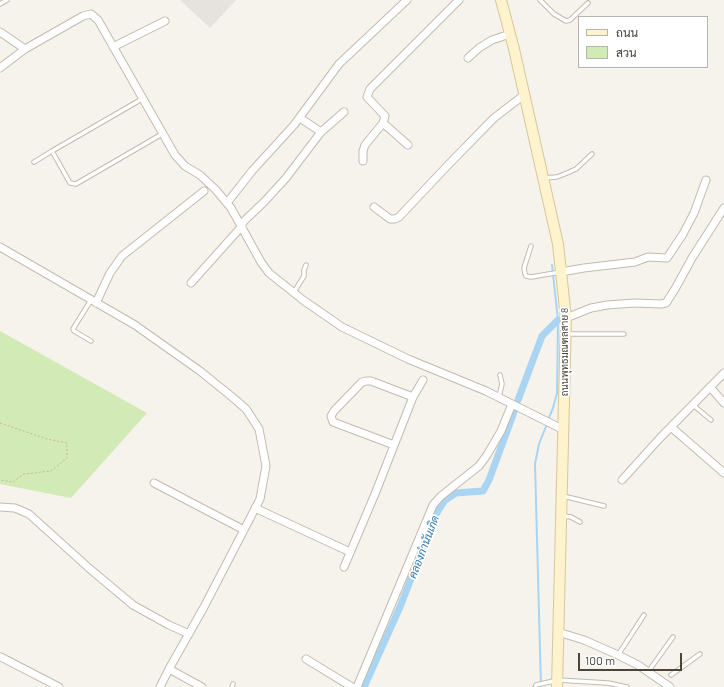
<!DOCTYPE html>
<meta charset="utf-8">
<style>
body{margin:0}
#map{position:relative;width:724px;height:687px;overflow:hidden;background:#f6f3ec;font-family:Barlow,Sarabun,sans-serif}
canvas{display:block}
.legend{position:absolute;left:578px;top:16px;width:130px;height:52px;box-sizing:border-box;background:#fff;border:1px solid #b7b4b0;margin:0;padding:5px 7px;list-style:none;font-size:12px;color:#4b4439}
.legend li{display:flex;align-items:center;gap:8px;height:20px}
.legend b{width:20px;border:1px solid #b7b4b0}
.scale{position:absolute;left:578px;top:653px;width:104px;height:18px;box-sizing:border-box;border:2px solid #4b4439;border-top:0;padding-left:5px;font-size:12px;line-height:14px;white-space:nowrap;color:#4b4439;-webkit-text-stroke:3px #fff;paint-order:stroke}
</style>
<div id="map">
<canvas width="724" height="687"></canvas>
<ul class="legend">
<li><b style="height:5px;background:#fff3cd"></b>ถนน</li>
<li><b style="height:11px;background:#d2eab5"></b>สวน</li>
</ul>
<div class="scale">100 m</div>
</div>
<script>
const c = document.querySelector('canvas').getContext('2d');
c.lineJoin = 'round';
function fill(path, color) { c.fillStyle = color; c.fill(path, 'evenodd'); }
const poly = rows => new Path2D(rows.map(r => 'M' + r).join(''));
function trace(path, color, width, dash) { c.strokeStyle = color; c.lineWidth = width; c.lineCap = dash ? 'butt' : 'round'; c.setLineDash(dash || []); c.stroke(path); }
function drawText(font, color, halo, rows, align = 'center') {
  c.font = font + ' Barlow,Sarabun,sans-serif'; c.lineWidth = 3.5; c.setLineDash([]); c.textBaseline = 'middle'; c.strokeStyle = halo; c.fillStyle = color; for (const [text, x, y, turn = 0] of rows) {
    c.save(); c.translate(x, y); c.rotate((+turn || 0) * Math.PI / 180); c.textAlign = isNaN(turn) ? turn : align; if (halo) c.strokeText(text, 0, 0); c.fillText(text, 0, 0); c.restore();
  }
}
const industrial = poly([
 [180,0,236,0,210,28]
]);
const green = poly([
 [0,331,147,413,71,498,0,484]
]);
const stream = poly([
 [548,420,553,408,557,393,558,320,552,265],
 [541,687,535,464,539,444,547,424]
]);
const canal = poly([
 [518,400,542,336,558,320],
 [364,687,400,607,436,514,445,500,456,493,483,491,489,480,514,412]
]);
const path = poly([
 [0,423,47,439,67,443,67,458,51,471,24,474,13,482,0,480]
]);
const lane = poly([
 [540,0,554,14,566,21,570,20,588,3],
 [0,4,7,0],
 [52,151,142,99],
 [34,162,52,151,70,183,76,184,162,134],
 [544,178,557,177,567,173,576,169,592,154],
 [531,246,524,268,525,274,526,276,531,277,561,272],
 [294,292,304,276,304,270,306,265],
 [91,300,73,329,74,331,91,341],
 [567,334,624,334],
 [499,397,502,384,500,375],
 [693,405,711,420],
 [563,496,604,506],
 [563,516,571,517,580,522],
 [618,655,644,615],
 [648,672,673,637],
 [671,675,700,654],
 [232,687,233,684],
 [535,687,536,685,558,680,608,683,627,687]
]);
const street = poly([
 [0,32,25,49],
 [113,47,165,21],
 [468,58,479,48,492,40,510,34],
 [0,68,25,49,83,16,91,14,98,20,175,155,185,166,200,175,216,190,231,208,261,262,269,273,303,300,342,327,408,359,486,391,564,430],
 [300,118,321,132],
 [383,123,408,145],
 [363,161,363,151,365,145,383,123,385,116,367,97,370,89,459,0],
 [227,203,252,171,294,125,339,64,407,0],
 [374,207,390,219,395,219,399,217,449,164,494,118,524,95],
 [241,224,265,201,286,178,321,132,344,112],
 [0,247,135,325,200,371,231,396,246,409,259,429,266,466,260,499,204,607,169,669,160,687],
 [561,272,584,268,635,262,648,257,667,258,683,234,694,213,706,180],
 [191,283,242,226],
 [96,303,110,273,122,256,204,191],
 [566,318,591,308,607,305,635,303,661,304,666,303,675,289,692,258,724,208],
 [710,387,724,403],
 [671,427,724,473],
 [394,445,333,422,331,416,334,411,362,382,366,381,371,381,413,397],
 [622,480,660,438,724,373],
 [154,483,244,530],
 [0,507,15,508,29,514,90,569,133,605,169,625,189,634],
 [255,508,350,552],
 [344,567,375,494,413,397,423,380],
 [558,632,584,640,618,655,638,665,670,687],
 [1,657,59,687],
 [306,659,352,687],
 [169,669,202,687],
 [357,687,433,505,441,496,479,466,487,455,501,431,512,404]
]);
const secondary = poly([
 [501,0,514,49,558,244,566,318,557,687]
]);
const streetNames = [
 ["ถนนพุทธมณฑลสาย 8",565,352,-90]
];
const waterNames = [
 ["คลองกำนันเกิด",424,547,-69]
];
fill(industrial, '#e6e2dd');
fill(green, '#d2eab5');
trace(stream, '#a9d4f2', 2);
trace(canal, '#a9d4f2', 7);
trace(lane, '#c2bbae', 5.5);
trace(street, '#c2bbae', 9);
trace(secondary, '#d6c79b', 12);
trace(path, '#c4b79f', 1, [2, 2]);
trace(lane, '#fff', 3.5);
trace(street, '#fff', 7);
trace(secondary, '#fff3cd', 10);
drawText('10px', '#4b4439', '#fff', streetNames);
drawText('italic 11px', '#2e7ab2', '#fff', waterNames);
</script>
